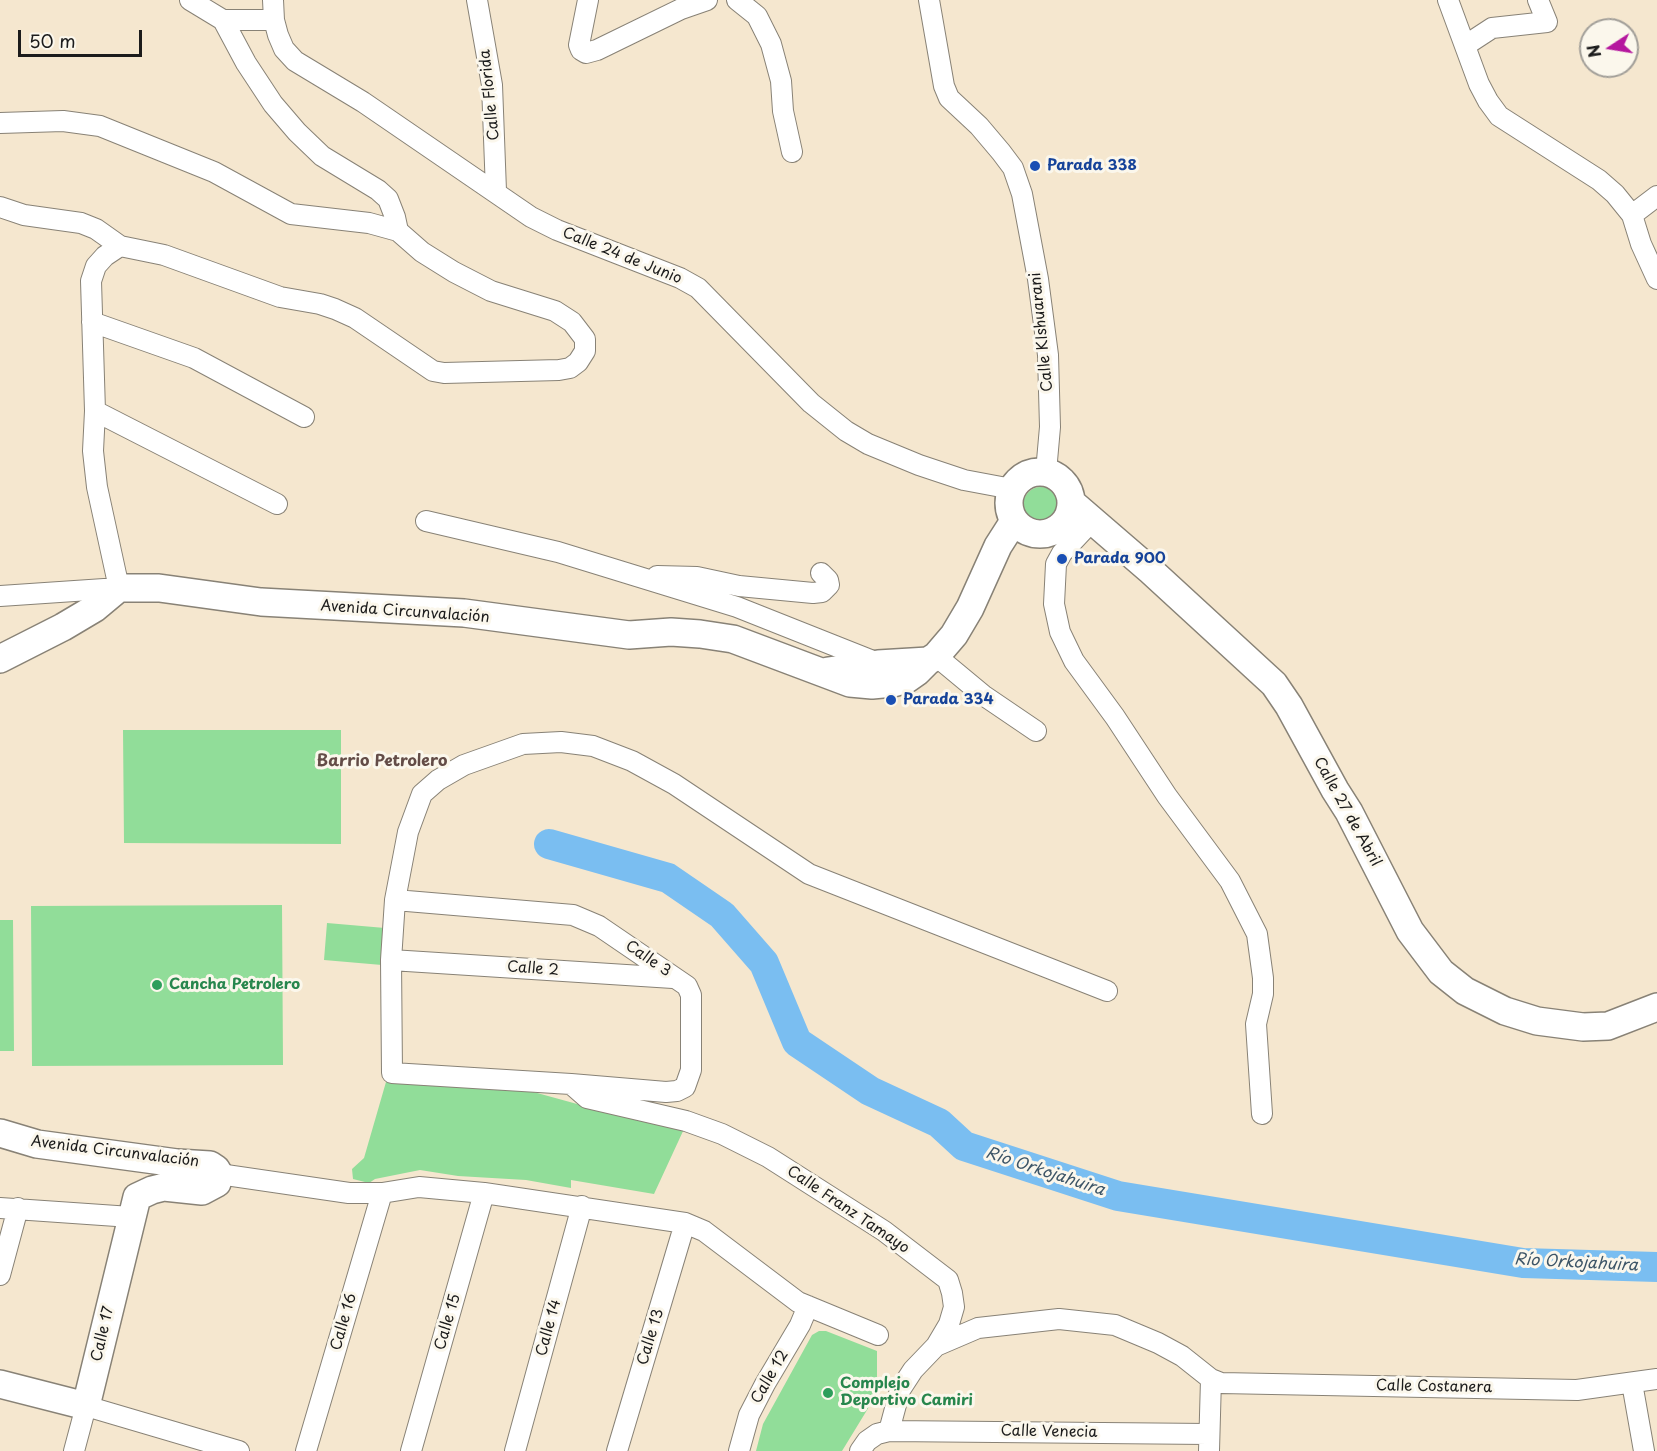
<!DOCTYPE html>
<meta charset="utf-8">
<style>
body{margin:0}
#map{position:relative;width:1657px;height:1451px;overflow:hidden;background:#f5e7cf;font-family:"Playpen Sans",sans-serif}
canvas{display:block}
.north{position:absolute;left:1579px;top:18px;width:60px;height:60px;box-sizing:border-box;background:#fbf7ec;border:2px solid #a29f99;border-radius:50%;rotate:258deg;font-size:16px;font-weight:700;line-height:24px;text-align:center;color:#1c1c1c}
.north::after{content:'';display:block;margin:auto;width:21px;height:27px;background:#b5179e;clip-path:polygon(50% 0,100% 100%,50% 72%,0 100%)}
.scale{position:absolute;left:18px;top:30px;width:124px;height:27px;box-sizing:border-box;border:3px solid #1c1c1c;border-top:0;padding-left:8px;font-size:18px;line-height:21px;white-space:nowrap;color:#1c1c1c;-webkit-text-stroke:4px #fbf7ec;paint-order:stroke}
</style>
<div id="map">
<canvas width="1657" height="1451"></canvas>
<div class="north">N</div>
<div class="scale">50 m</div>
</div>
<script>
const c = document.querySelector('canvas').getContext('2d');
c.lineJoin = 'round';
function fill(path, color) { c.fillStyle = color; c.fill(path, 'evenodd'); }
const poly = rows => new Path2D(rows.map(r => 'M' + r).join(''));
function trace(path, color, width, dash) { c.strokeStyle = color; c.lineWidth = width; c.lineCap = dash ? 'butt' : 'round'; c.setLineDash(dash || []); c.stroke(path); }
function drawText(font, color, halo, rows, align = 'center') {
  c.font = font + ' "Playpen Sans",sans-serif'; c.lineWidth = 6; c.setLineDash([]); c.textBaseline = 'middle'; c.strokeStyle = halo; c.fillStyle = color; for (const [text, x, y, turn = 0] of rows) {
    c.save(); c.translate(x, y); c.rotate((+turn || 0) * Math.PI / 180); c.textAlign = isNaN(turn) ? turn : align; if (halo) c.strokeText(text, 0, 0); c.fillText(text, 0, 0); c.restore();
  }
}
const green = poly([
 '1023 505a18 18 0 1 1 36 0a18 18 0 1 1-36 0Z',
 [123,730,341,730,341,844,124,843],
 [282,905,283,1065,32,1066,31,906],
 [0,920,13,920,14,1051,0,1051],
 [327,923,385,928,382,965,324,960],
 [386,1082,508,1085,588,1107,684,1129,654,1194,571,1180,571,1188,526,1180,458,1176,420,1170,375,1179,369,1183,353,1179,352,1169,364,1158],
 [819,1331,826,1331,877,1351,877,1389,875,1397,842,1451,756,1451,763,1424,812,1335]
]);
const river = poly([
 [549,844,668,878,722,915,764,963,797,1042,870,1091,939,1123,964,1146,1118,1196,1523,1263,1657,1267]
]);
const street = poly([
 [190,0,223,20,274,20],
 [273,0,274,20,278,35,284,49,295,61,363,102,531,217,557,230,680,278,698,288,811,403,846,431,868,444,919,465,964,480,1012,489],
 [477,0,492,85,496,191],
 [588,0,579,45,581,50,586,53,597,50,681,9,707,0],
 [737,0,757,16,771,44,781,81,783,111,792,152],
 [929,0,944,86,949,98,979,126,1001,152,1013,168,1022,194,1038,279,1048,355,1050,427,1046,472],
 [1448,0,1479,84,1488,101,1499,116,1599,180,1615,194,1632,215,1641,244,1657,279],
 [1466,45,1492,28,1547,22,1538,0],
 [0,123,63,121,100,126,214,172,291,214,369,223,398,231],
 [0,207,24,215,81,223,96,229,120,246,164,255,280,297,320,304,335,309,355,318,433,371,444,373,559,370,570,368,578,362,585,351,585,339,572,322,555,311,491,291,454,272,422,252,398,231,395,217,388,199,378,190,322,156,297,132,273,104,246,63,223,20],
 [1632,215,1657,196],
 [92,322,194,358,304,417],
 [95,411,277,504],
 [1093,520,1062,553,1056,564,1054,604,1060,632,1074,661,1115,717,1167,796,1230,881,1257,934,1263,978,1263,994,1256,1024,1262,1114],
 [426,521,558,552,737,607,878,663],
 [657,576,697,577,739,586,813,593,822,592,829,585,828,580,821,573],
 [0,596,119,588,97,487,93,451,95,411,91,281,96,266,105,256,120,246],
 [936,656,983,695,1036,731],
 [395,900,573,915,599,926,687,986,691,995,691,1070,685,1087,677,1091,666,1092,571,1084],
 [391,960,673,978],
 [219,1174,349,1193,382,1193,419,1187,484,1193,685,1223,704,1231,798,1302,878,1335],
 [0,1208,131,1217],
 [0,1275,18,1208],
 [936,1346,978,1328,1059,1319,1115,1325,1158,1343,1182,1356,1211,1379,1221,1383,1577,1390,1657,1379],
 [1632,1383,1644,1451],
 [889,1431,900,1390,913,1370,936,1346,949,1324,954,1307,952,1293,948,1280,884,1231,768,1157,722,1134,686,1121,587,1098,571,1084,392,1073,391,960,395,900,408,832,422,794,438,780,464,765,523,744,561,742,593,746,632,761,674,784,809,874,1107,991],
 [74,1451,86,1406,239,1451],
 [306,1451,382,1193],
 [411,1451,484,1193],
 [515,1451,582,1206],
 [617,1451,685,1223],
 [739,1451,749,1415,765,1384,800,1325,808,1306],
 [860,1451,867,1441,877,1434,889,1431,1208,1434],
 [1209,1451,1211,1379]
]);
const secondary = poly([
 '1009 503a31 31 0 1 1 62 0a31 31 0 1 1-62 0Z',
 [1071,502,1151,571,1274,684,1289,706,1335,790,1349,812,1410,931,1441,972,1465,991,1505,1011,1537,1021,1583,1027,1608,1026,1657,1007],
 [0,659,63,627,95,608,119,588,159,588,261,602,464,613,629,635,671,632,700,634,733,639,850,683,872,685,893,683,907,679,917,672,928,661,936,656,954,635,970,608,998,546,1014,521],
 [828,671,878,664,928,661],
 [0,1133,37,1144,177,1163,210,1165,216,1169,219,1174,217,1183,202,1191,164,1187,152,1190,137,1197,86,1406,0,1384]
]);
const markers = [
 [1035,166,6,"#1a4fb4"],
 [1062,559,6,"#1a4fb4"],
 [891,700,6,"#1a4fb4"],
 [157,985,6,"#2e9e5b"],
 [828,1393,6,"#2e9e5b"]
];
const streetNames = [
 ["Calle Florida",490,95,-96],
 ["Calle 24 de Junio",622,256,22],
 ["Calle KIshuarani",1042,332,-96],
 ["Avenida Circunvalación",405,612,4],
 ["Calle 27 de Abril",1347,812,61],
 ["Calle 3",648,959,34],
 ["Calle 2",533,969,4],
 ["Avenida Circunvalación",115,1152,7],
 ["Calle Franz Tamayo",848,1210,34],
 ["Calle 16",344,1322,-74],
 ["Calle 15",448,1322,-74],
 ["Calle 14",549,1328,-75],
 ["Calle 17",103,1334,-77],
 ["Calle 13",651,1337,-73],
 ["Calle 12",770,1377,-60],
 ["Calle Costanera",1434,1387,1],
 ["Calle Venecia",1049,1432,1]
];
const transitNames = [
 ["Parada 338",1047,166],
 ["Parada 900",1074,559],
 ["Parada 334",903,700]
];
const leisureNames = [
 ["Cancha Petrolero",169,985],
 ["Complejo",840,1384],
 ["Deportivo Camiri",840,1401]
];
const neighbourhoodNames = [
 ["Barrio Petrolero",382,762]
];
const waterNames = [
 ["Río Orkojahuira",1045,1172,18],
 ["Río Orkojahuira",1576,1263,3]
];
fill(green, '#91dd99');
trace(river, '#7abef1', 30);
trace(street, '#888276', 22);
trace(secondary, '#888276', 30);
trace(street, '#fff', 20);
trace(secondary, '#fff', 27);
for (const [x, y, r, color] of markers) { const dot = new Path2D(); dot.arc(x, y, r, 0, 2 * Math.PI); c.fillStyle = color; c.fill(dot); trace(dot, '#fbf7ec', 2); }
drawText('15px', '#1c1c1c', '#fbf7ec', streetNames);
drawText('bold 15px', '#164399', '#fbf7ec', transitNames, 'left');
drawText('bold 15px', '#27864d', '#fbf7ec', leisureNames, 'left');
drawText('bold 16px', '#634c47', '#fbf7ec', neighbourhoodNames);
drawText('italic 16px', '#3d5567', '#fbf7ec', waterNames);
</script>
